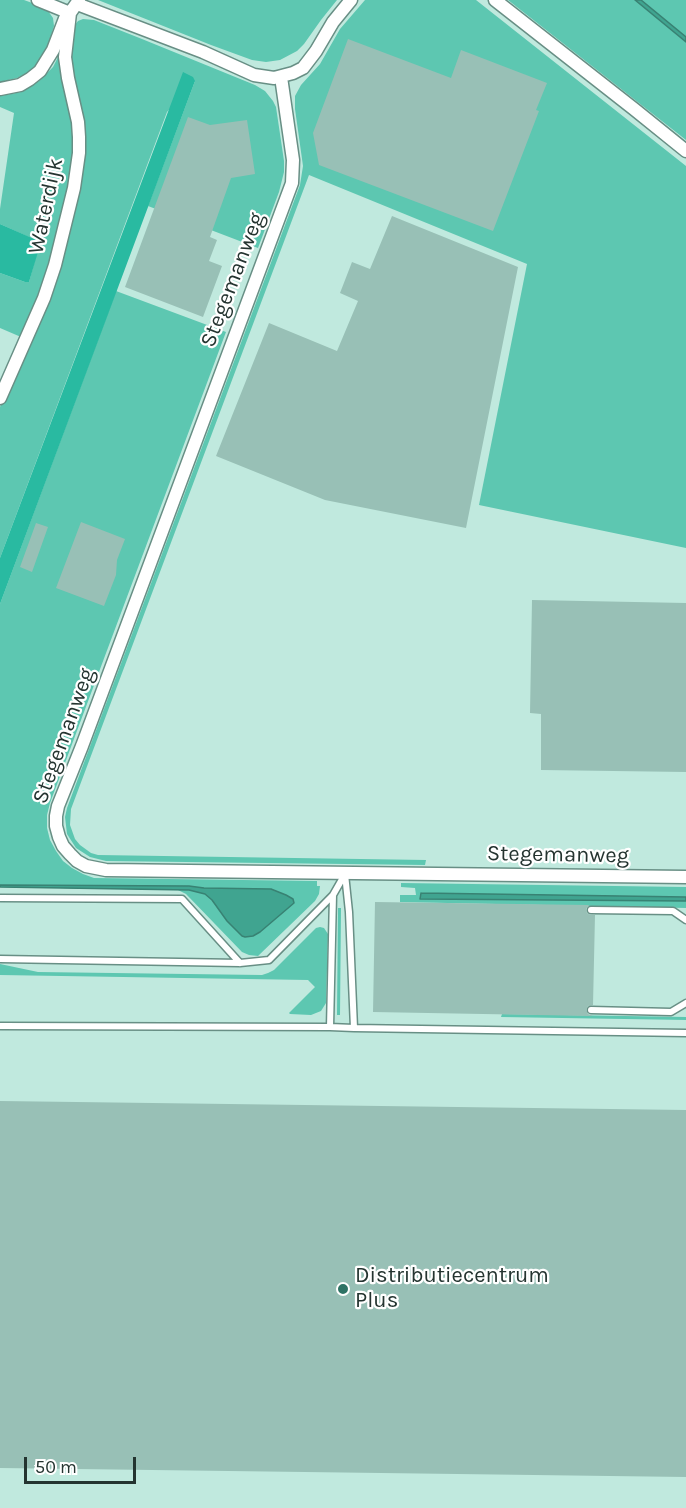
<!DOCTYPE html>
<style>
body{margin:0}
#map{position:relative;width:686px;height:1508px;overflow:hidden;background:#c0e9de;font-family:Karla,sans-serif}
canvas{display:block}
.scale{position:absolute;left:24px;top:1457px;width:112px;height:27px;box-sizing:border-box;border:3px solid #243430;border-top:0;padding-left:8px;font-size:18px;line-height:21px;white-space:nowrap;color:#243430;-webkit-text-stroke:4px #fff;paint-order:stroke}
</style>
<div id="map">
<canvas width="686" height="1508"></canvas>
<div class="scale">50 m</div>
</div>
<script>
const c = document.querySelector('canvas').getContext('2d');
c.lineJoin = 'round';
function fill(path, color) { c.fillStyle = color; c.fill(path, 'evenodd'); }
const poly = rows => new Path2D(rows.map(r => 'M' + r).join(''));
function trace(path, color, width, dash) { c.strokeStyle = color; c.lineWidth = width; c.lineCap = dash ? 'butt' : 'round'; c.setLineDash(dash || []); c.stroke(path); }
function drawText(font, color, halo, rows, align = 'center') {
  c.font = font + ' Karla,sans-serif'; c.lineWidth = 4.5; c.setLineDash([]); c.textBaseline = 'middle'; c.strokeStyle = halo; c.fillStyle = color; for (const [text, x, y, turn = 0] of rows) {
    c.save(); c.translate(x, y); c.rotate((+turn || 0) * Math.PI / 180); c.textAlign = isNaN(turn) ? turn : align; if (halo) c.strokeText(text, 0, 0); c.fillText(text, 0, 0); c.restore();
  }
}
const green = poly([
 [0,0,24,0,46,8,53,18,54,26,47,48,42,58,35,66,27,73,17,78,0,82],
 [98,0,337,0,321,20,304,44,297,51,280,60,266,62,252,60,211,45],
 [365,0,476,0,686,166,686,548,479,505,527,264,309,175,71,809,70,825,75,839,80,845,91,853,98,855,426,860,425,865,106,861,90,857,76,848,67,834,65,817,67,808,300,185,303,166,295,109,295,96,301,85,320,64,340,29],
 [508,0,635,0,686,42,686,140],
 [641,0,686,0,686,37,661,18],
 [83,19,94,20,142,39,255,85,265,91,273,101,276,107,284,161,284,172,279,192,258,248,148,206,195,81,167,112,0,558,0,407,16,368,80,174,69,68,74,26,78,21],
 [61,51,74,119,76,152,51,268,21,337,0,328,0,273,25,282,29,282,40,242,0,224,0,209,14,113,0,107,0,96,21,92,39,81,53,67],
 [116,291,226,332,50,803,47,815,47,828,50,840,56,851,63,861,72,868,83,874,94,878,317,881,317,886,320,886,319,894,315,901,258,956,249,955,242,952,186,894,178,890,0,887,0,604],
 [401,883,686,887,686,908,400,902,400,895,416,895,415,888,401,887],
 [338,908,341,908,340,1015,337,1015],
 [320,927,324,928,328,934,326,1003,321,1011,311,1015,290,1014,289,1013,315,987,308,980,0,975,0,964,38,972,262,975,268,973,274,970,316,928],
 [502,1014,686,1017,686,1020,501,1017]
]);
const forest = poly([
 [183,72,193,77,195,81,0,604,0,558],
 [0,224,41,242,29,282,25,282,0,273]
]);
const water = poly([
 [635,0,641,0,686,37,686,42,635,0],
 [0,885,189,886,204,888,271,889,286,895,293,899,294,903,260,932,253,936,245,937,242,936,227,921,212,900,205,894,189,890,0,887,0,885],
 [421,893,686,897,686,901,420,899,421,893]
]);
const building = poly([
 [348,39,451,78,461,50,547,83,536,110,539,111,493,231,319,165,313,133],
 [188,117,210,125,247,120,255,174,231,178,210,237,217,240,209,261,222,266,203,317,125,287],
 [392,216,518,267,466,528,325,500,216,456,269,323,337,351,358,301,340,293,352,262,370,269],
 [81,522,125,539,117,560,116,575,104,606,56,588],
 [36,523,48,527,32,572,20,567],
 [532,600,686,603,686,772,541,770,541,714,530,713],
 [375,902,589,905,586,909,587,913,590,915,595,915,593,1005,588,1006,586,1010,588,1014,593,1016,373,1012],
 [0,1101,686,1110,686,1477,0,1468]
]);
const lane = poly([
 [0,898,182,899,240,963],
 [591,910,673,911,686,920],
 [0,959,240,963,269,960,333,895,345,874,349,912,354,1028,686,1033],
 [591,1010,671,1012,686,1003],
 [0,1026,330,1027,333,895],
 [330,1027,354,1028]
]);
const street = poly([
 [495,0,634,109,686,151],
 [77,4,203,52,254,75,274,78,293,73,303,68,316,51,333,22,351,0],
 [281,77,293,160,292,183,82,746,58,806,56,816,56,826,59,837,63,846,70,854,77,861,86,866,106,870,686,877],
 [0,89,20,85,30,79,40,71,53,50,66,16,70,13,38,0],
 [0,398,44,298,55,265,74,188,79,153,79,137,78,122,68,78,65,57,70,13,79,0]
]);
const markers = [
 [343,1289,6,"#2e7264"]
];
const streetNames = [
 ["Waterdijk",46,206,-78],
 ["Stegemanweg",233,280,-69],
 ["Stegemanweg",64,736,-70],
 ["Stegemanweg",558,855,1]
];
const poiNames = [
 ["Distributiecentrum",355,1276],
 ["Plus",355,1301]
];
fill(green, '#5dc7b1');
fill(forest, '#29baa1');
fill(water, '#40a490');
trace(water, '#388273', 1.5);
fill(building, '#98c0b6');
trace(lane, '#688f85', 9);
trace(street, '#688f85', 15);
trace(lane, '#fff', 6);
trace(street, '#fff', 12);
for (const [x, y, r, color] of markers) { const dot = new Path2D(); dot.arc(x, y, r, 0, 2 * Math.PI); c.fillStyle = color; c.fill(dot); trace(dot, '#fff', 2); }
drawText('22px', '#243430', '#fff', streetNames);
drawText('22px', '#243430', '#fff', poiNames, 'left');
</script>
